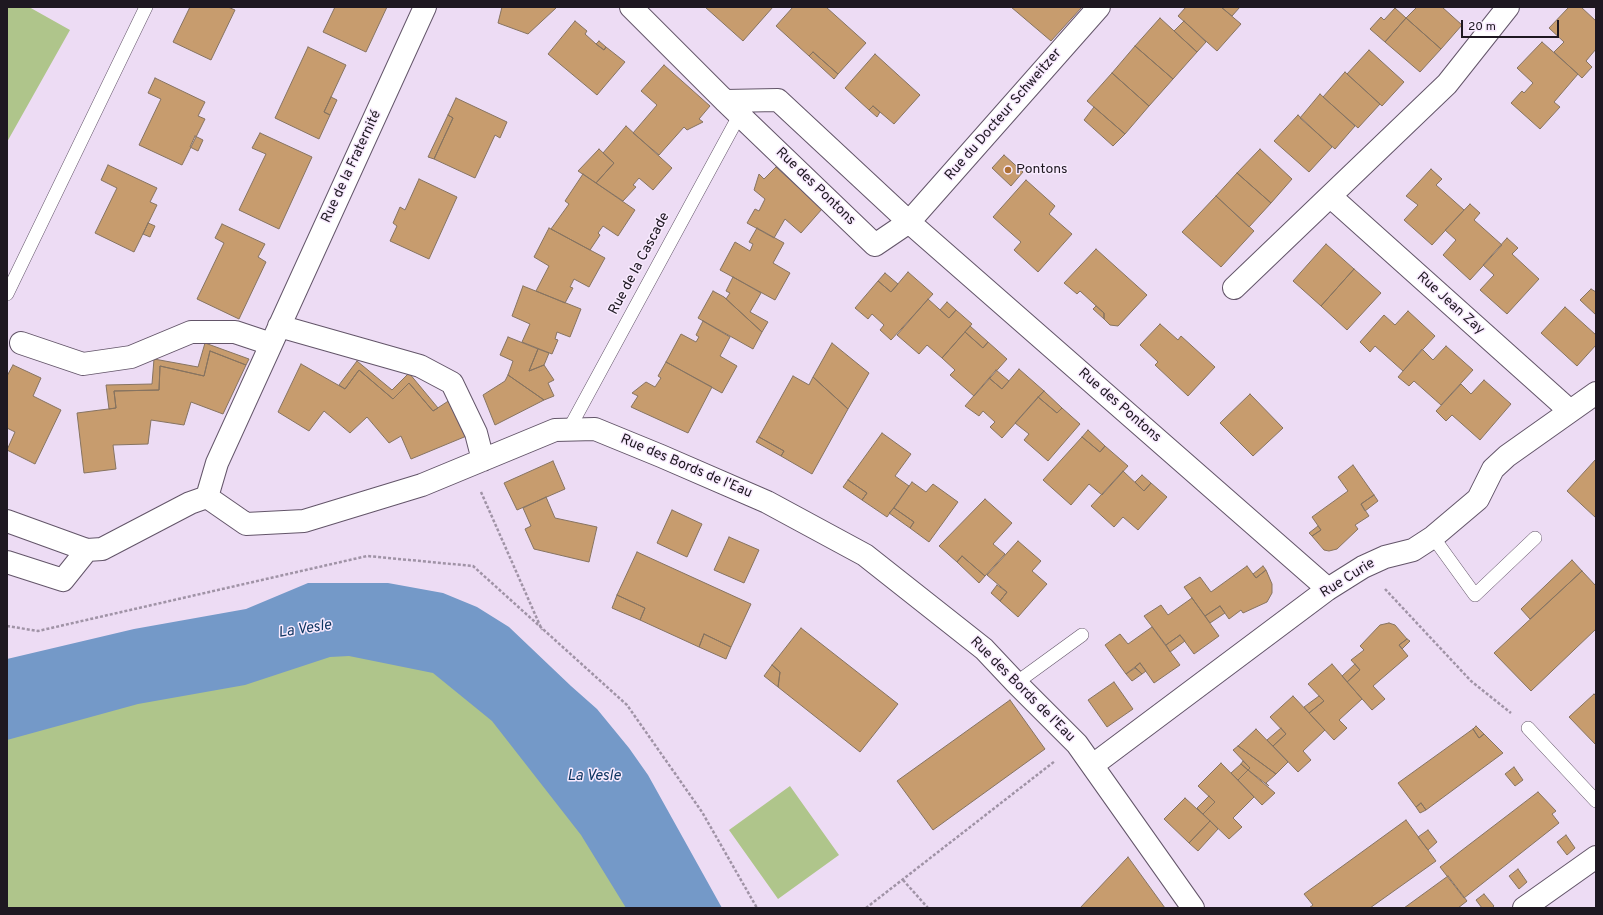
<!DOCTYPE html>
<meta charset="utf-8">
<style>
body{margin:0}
#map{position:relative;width:1603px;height:915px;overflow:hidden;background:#eddcf4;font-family:Overpass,sans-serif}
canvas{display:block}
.frame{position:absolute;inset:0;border:8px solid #1e1821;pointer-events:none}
.scale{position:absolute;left:1461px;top:20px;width:98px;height:18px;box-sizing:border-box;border:2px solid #1e1821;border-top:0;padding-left:5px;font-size:12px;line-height:14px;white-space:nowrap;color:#1e1821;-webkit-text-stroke:3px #f8eafe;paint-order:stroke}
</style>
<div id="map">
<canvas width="1603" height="915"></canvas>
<div class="frame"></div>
<div class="scale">20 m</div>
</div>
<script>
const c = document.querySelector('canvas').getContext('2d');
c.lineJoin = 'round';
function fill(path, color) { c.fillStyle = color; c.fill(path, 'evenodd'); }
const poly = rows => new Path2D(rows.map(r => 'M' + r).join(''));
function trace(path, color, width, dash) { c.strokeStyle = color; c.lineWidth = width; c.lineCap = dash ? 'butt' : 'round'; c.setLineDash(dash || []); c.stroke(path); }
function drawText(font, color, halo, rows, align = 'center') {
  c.font = font + ' Overpass,sans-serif'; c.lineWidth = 3; c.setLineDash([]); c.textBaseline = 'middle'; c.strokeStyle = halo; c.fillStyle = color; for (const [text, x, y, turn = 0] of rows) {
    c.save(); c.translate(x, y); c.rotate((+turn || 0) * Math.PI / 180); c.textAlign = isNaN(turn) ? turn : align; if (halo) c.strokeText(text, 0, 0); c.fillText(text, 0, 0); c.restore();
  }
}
const green = poly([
 [7,7,29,7,70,30,7,142],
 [407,607,688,908,7,908,7,694],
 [790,786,839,855,778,899,729,830]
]);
const water = poly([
 [308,583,388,583,443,593,477,607,509,627,571,686,597,709,629,748,648,775,722,908,626,908,581,835,492,721,433,673,349,656,330,657,245,685,138,704,7,740,7,659,134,629,246,609]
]);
const building = poly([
 [190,7,228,7,235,10,211,60,173,42,190,7],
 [335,7,387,7,366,52,323,32,335,7],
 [502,7,555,7,556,8,528,34,498,23,502,7],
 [705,7,773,7,743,41,705,7],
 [793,7,826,7,866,43,838,74,813,52,809,56,776,26,793,7],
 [1011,7,1082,7,1051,41,1011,7],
 [1186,7,1221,7,1241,24,1217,51,1178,16,1186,7],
 [1221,7,1240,7,1232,16,1221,7],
 [1417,7,1442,7,1462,25,1441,49,1406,18,1417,7],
 [1569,7,1581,7,1596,21,1596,49,1586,61,1592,67,1582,78,1554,52,1564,42,1549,28,1569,7],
 [1395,8,1406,18,1385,42,1370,29,1381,17,1384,20,1395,8],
 [1160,18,1197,52,1173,79,1135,46,1160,18],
 [1406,18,1441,49,1420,72,1385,42,1406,18],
 [575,21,587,31,585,34,596,44,604,50,606,47,625,62,597,95,548,54,575,21],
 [1184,21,1206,42,1197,52,1174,31,1184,21],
 [599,41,606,47,604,50,596,44,599,41],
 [1542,42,1578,74,1554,102,1560,107,1540,129,1511,103,1522,91,1524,93,1533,83,1517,68,1542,42],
 [1135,46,1173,79,1149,106,1112,73,1135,46],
 [308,47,346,65,324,112,330,115,319,139,275,118,308,47],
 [1369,50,1404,82,1382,106,1347,74,1369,50],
 [813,52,838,74,834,79,809,56,813,52],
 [875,54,920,95,894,124,873,106,869,110,845,88,875,54],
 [664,65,710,106,699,119,703,122,687,130,684,127,659,155,633,133,657,105,641,91,664,65],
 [1345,72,1380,104,1358,128,1323,97,1345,72],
 [1112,73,1149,106,1125,134,1087,101,1112,73],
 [155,78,205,102,198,116,205,119,182,165,139,145,161,99,148,93,155,78],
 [1320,94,1355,126,1335,149,1300,118,1320,94],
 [331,97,337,100,330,115,324,112,331,97],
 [456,98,507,122,500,138,495,135,475,178,434,159,453,118,448,115,456,98],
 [873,106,880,112,877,117,869,110,873,106],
 [1094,107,1125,134,1113,146,1084,120,1094,107],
 [448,115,453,118,434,159,428,157,448,115],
 [1298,115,1332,147,1309,172,1274,141,1298,115],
 [626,126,672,168,653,190,639,178,633,185,636,187,623,201,596,183,614,163,603,153,626,126],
 [260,133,312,157,279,229,239,210,266,154,252,148,260,133],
 [195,136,203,140,198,151,190,147,195,136],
 [599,149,614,163,596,183,578,171,599,149],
 [1260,149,1292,179,1271,203,1237,173,1260,149],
 [1004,155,1023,172,1011,186,992,168,1004,155],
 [108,165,157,188,150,202,157,205,134,252,95,233,117,188,101,180,108,165],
 [776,167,822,209,801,233,785,219,774,238,747,223,755,209,759,211,765,199,754,190,759,174,764,179,776,167],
 [1431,169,1442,179,1436,185,1464,210,1432,245,1404,220,1418,205,1406,196,1431,169],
 [1237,173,1271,203,1249,227,1216,196,1237,173],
 [583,174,635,210,618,236,603,226,598,233,600,235,590,250,551,229,569,204,565,201,583,174],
 [419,179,457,197,429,259,390,241,397,226,393,223,400,207,405,210,419,179],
 [1026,180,1055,206,1049,214,1072,234,1038,272,1014,250,1021,242,993,217,1026,180],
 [1216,196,1254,231,1221,267,1182,232,1216,196],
 [1470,204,1480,213,1474,220,1502,245,1470,280,1443,255,1456,240,1445,230,1470,204],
 [148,223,155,226,150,237,143,234,148,223],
 [222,224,265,244,258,257,266,262,239,319,197,299,224,243,215,238,222,224],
 [549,228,605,258,589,287,574,279,570,287,573,288,565,303,536,291,549,266,534,257,549,228],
 [757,228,784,243,773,263,790,273,775,300,720,270,735,242,750,251,753,244,749,242,757,228],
 [1507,238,1518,248,1512,254,1539,279,1507,314,1480,290,1494,275,1483,265,1507,238],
 [1326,244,1354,269,1321,306,1293,281,1326,244],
 [1096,249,1147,295,1118,326,1110,325,1104,319,1104,313,1080,291,1077,294,1064,283,1096,249],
 [1354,269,1381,293,1347,330,1321,306,1354,269],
 [908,272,933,294,891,340,880,330,884,325,872,314,868,319,855,308,878,281,891,292,908,272],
 [885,273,898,284,891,292,878,281,885,273],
 [733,277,761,293,750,312,768,322,762,332,724,297,726,299,730,293,726,291,733,277],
 [523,286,581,309,570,337,557,332,555,339,558,340,552,354,522,342,530,324,512,316,523,286],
 [1591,289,1596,292,1596,315,1580,300,1591,289],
 [713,291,724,297,762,332,753,349,698,318,713,291],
 [928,299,949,318,956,310,972,324,942,358,927,345,919,354,897,335,928,299],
 [947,302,956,310,949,318,940,310,947,302],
 [1096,306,1104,313,1104,319,1093,309,1096,306],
 [1565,307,1596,335,1596,345,1577,366,1541,333,1565,307],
 [1408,311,1435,336,1403,371,1375,346,1370,352,1360,342,1384,315,1395,325,1408,311],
 [703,321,730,337,720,356,737,366,722,393,666,362,681,334,696,342,699,337,696,335,703,321],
 [1160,324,1178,340,1181,336,1215,367,1188,396,1155,365,1158,362,1140,345,1160,324],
 [970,326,988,342,983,348,965,332,970,326],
 [965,332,983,348,988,342,1007,359,974,396,950,375,955,370,942,358,965,332],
 [508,337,538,349,529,371,544,365,554,380,548,383,554,396,544,400,508,375,513,361,500,355,508,337],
 [205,343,249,359,246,365,210,351,204,376,160,366,159,390,114,391,116,408,109,409,106,385,152,384,154,359,198,367,205,343],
 [832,343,869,373,848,409,813,377,832,343],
 [1446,346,1473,370,1441,405,1414,381,1409,386,1398,377,1422,349,1433,360,1446,346],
 [538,349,549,353,544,365,529,371,538,349],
 [210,351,246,365,223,414,191,402,184,425,151,420,148,444,113,445,116,469,84,473,77,413,116,408,114,391,159,390,160,366,204,376,210,351],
 [357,361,392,390,409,373,438,408,433,411,409,383,393,399,359,370,345,389,339,385,357,361],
 [666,362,712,387,688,433,631,407,638,396,632,393,646,382,655,387,661,378,658,376,666,362],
 [301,364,345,389,359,370,393,399,409,383,433,411,453,398,469,435,411,459,401,436,389,443,367,417,350,433,324,411,309,431,278,412,301,364],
 [13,365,41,378,33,396,61,410,35,464,7,450,15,432,7,428,7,376,13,365],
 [1019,369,1044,391,1002,438,990,427,995,422,983,411,979,416,965,406,989,378,1002,389,1019,369],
 [996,370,1009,381,1002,389,989,378,996,370],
 [508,375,544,400,495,425,483,395,505,381,508,375],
 [793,376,809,385,813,377,848,409,812,474,781,456,784,451,759,437,793,376],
 [1484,380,1511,404,1480,440,1452,415,1446,421,1436,411,1461,384,1471,394,1484,380],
 [1044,391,1062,408,1057,413,1038,397,1044,391],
 [1250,394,1283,428,1253,456,1220,423,1250,394],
 [1038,397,1057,413,1062,408,1080,424,1048,461,1024,440,1029,434,1015,423,1038,397],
 [1088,430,1105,446,1100,452,1082,437,1088,430],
 [882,433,911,454,895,476,909,486,887,517,862,500,867,493,848,480,882,433],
 [759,437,784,451,781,456,756,442,759,437],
 [1082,437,1100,452,1105,446,1128,466,1102,495,1089,484,1071,505,1043,480,1082,437],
 [1596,459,1596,518,1567,491,1596,459],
 [553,461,565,489,517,510,504,483,553,461],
 [1353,465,1374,495,1361,504,1369,516,1355,525,1358,529,1337,549,1329,551,1324,550,1312,536,1321,530,1312,517,1348,491,1338,477,1353,465],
 [1123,471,1144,491,1151,483,1167,497,1138,530,1123,517,1114,527,1091,506,1123,471],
 [1142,475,1151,483,1144,491,1135,482,1142,475],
 [848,480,867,493,862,500,843,487,848,480],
 [912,482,926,492,933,484,958,502,929,542,910,528,914,522,894,508,912,482],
 [1374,495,1378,501,1365,511,1361,504,1374,495],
 [546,497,555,518,597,527,589,562,534,549,525,529,531,526,523,508,546,497],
 [985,499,1012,523,993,544,1005,554,985,576,962,556,957,562,939,546,985,499],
 [894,508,914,522,910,528,889,513,894,508],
 [672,510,702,524,687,557,657,543,672,510],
 [1318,526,1321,530,1312,536,1309,533,1318,526],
 [729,537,759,550,744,583,714,570,729,537],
 [1018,541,1041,561,1032,571,1047,584,1018,617,1000,601,1007,592,987,575,1018,541],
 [637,552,751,604,731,647,704,634,699,647,640,620,645,608,617,595,637,552],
 [962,556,985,576,979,583,957,562,962,556],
 [1572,560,1582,571,1530,619,1521,609,1572,560],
 [1247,566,1256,578,1266,570,1272,584,1272,593,1267,602,1243,613,1241,610,1229,619,1220,606,1205,616,1184,587,1200,577,1211,592,1247,566],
 [1263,566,1266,570,1256,578,1253,574,1263,566],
 [1582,571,1596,586,1596,629,1531,691,1494,653,1582,571],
 [997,585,1007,592,1000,601,991,593,997,585],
 [617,595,645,608,640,620,612,608,617,595],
 [1192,598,1219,636,1194,654,1180,635,1166,645,1144,616,1161,605,1168,615,1192,598],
 [1220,606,1225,613,1210,623,1205,616,1220,606],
 [1389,623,1395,625,1407,639,1399,645,1408,656,1373,686,1385,699,1372,710,1347,682,1360,670,1351,660,1364,650,1360,646,1380,625,1389,623],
 [1152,627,1180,665,1154,683,1140,663,1126,674,1105,645,1120,634,1128,644,1152,627],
 [801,628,898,704,860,752,778,687,780,672,772,665,801,628],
 [704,634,731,647,726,659,699,647,704,634],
 [1180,635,1185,641,1170,652,1166,645,1180,635],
 [1407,639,1410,641,1402,649,1399,645,1407,639],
 [1140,663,1146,671,1142,674,1135,667,1140,663],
 [1332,664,1362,699,1339,720,1347,728,1334,740,1309,713,1324,701,1308,684,1332,664],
 [1355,664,1360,670,1347,682,1342,676,1355,664],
 [772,665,780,672,778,687,764,676,772,665],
 [1135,668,1142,674,1132,681,1126,674,1135,668],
 [1114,682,1133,709,1107,727,1088,700,1114,682],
 [1594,694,1596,696,1596,745,1569,717,1594,694],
 [1293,696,1325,730,1303,751,1311,760,1298,772,1273,746,1286,734,1270,717,1293,696],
 [1319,696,1324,701,1309,713,1304,707,1319,696],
 [1010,700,1045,749,933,830,897,781,1010,700],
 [1476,726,1484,734,1479,738,1473,729,1476,726],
 [1281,728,1286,734,1273,746,1267,740,1281,728],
 [1256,729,1288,762,1276,774,1238,746,1256,729],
 [1473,729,1479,738,1484,734,1503,753,1426,810,1421,803,1416,807,1398,783,1473,729],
 [1238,746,1276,774,1266,783,1269,786,1248,770,1250,768,1233,750,1238,746],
 [1243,761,1250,768,1248,770,1241,764,1243,761],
 [1221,763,1254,797,1233,818,1242,827,1229,839,1203,814,1215,802,1198,786,1221,763],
 [1241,764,1248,770,1238,780,1231,773,1241,764],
 [1514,767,1523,780,1515,786,1505,774,1514,767],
 [1248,770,1275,793,1262,805,1238,780,1248,770],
 [1538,792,1556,811,1552,814,1559,823,1464,898,1440,867,1538,792],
 [1209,796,1215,802,1203,814,1197,808,1209,796],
 [1185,798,1210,821,1189,843,1164,819,1185,798],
 [1421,803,1426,810,1420,813,1416,807,1421,803],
 [1406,820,1436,861,1370,908,1309,908,1313,905,1304,894,1406,820],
 [1210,821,1218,829,1198,851,1189,843,1210,821],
 [1428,830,1437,842,1428,850,1418,837,1428,830],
 [1566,835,1575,848,1567,855,1557,842,1566,835],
 [1128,857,1165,908,1080,908,1128,857],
 [1518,869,1527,882,1519,889,1509,876,1518,869],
 [1448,876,1467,901,1458,908,1404,908,1448,876],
 [1484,894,1494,906,1492,908,1482,908,1476,900,1484,894]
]);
const path = poly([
 [481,492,542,630],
 [1385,589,1471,681,1511,713],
 [7,626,38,631,367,556,473,566,627,705,702,812,757,908],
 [903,880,928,908],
 [866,908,1055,761]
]);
const service = poly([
 [7,294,146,7],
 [569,429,740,114],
 [1433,537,1475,595,1535,538],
 [1016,683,1082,635],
 [1528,728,1596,801]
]);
const minor = poly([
 [631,7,725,101,875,245,909,222,1099,7],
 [725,101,778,100,909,222,1328,589],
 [1330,196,1570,411],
 [1234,288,1447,84,1508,7],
 [279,326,420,366,452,383,476,433,483,460],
 [21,343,83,364,131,357,191,332,235,332,271,344],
 [207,497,246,524,304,521,422,485,555,430,595,429,661,456,767,502,865,555,984,649,1016,683,1077,744,1193,908],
 [207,497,217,463,425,7],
 [7,521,87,550,102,549,190,503,207,497],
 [7,562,63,580,87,550],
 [1093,765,1328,589,1363,567,1385,557,1413,550,1433,537,1478,499,1493,469,1507,456,1596,393],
 [1524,908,1596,857]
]);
const markers = [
 [1008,170,4,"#ae7035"]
];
const streetNames = [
 ["Rue du Docteur Schweitzer",1004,115,-49],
 ["Rue de la Fraternité",352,167,-65],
 ["Rue des Pontons",815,187,44],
 ["Rue de la Cascade",640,264,-62],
 ["Rue Jean Zay",1450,304,42],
 ["Rue des Pontons",1119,406,41],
 ["Rue des Bords de l'Eau",686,467,23],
 ["Rue Curie",1348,579,-32],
 ["Rue des Bords de l'Eau",1022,690,45]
];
const poiNames = [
 ["Pontons",1016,170]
];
const waterNames = [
 ["La Vesle",305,630,-9],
 ["La Vesle",594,777]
];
fill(green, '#afc58b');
fill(water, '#7499c8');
fill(building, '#c79c6e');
trace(building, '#867360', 1);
trace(service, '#635569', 14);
trace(minor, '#635569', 24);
trace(path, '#a093a6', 2.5, [3, 2]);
trace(service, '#fff', 13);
trace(minor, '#fff', 22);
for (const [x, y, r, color] of markers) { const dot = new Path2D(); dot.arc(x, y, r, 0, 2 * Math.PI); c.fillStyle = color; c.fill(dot); trace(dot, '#f8eafe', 1.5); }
drawText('14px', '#1e1821', '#f8eafe', streetNames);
drawText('14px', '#1e1821', '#f8eafe', poiNames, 'left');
drawText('italic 15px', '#0e3561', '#f8eafe', waterNames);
</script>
